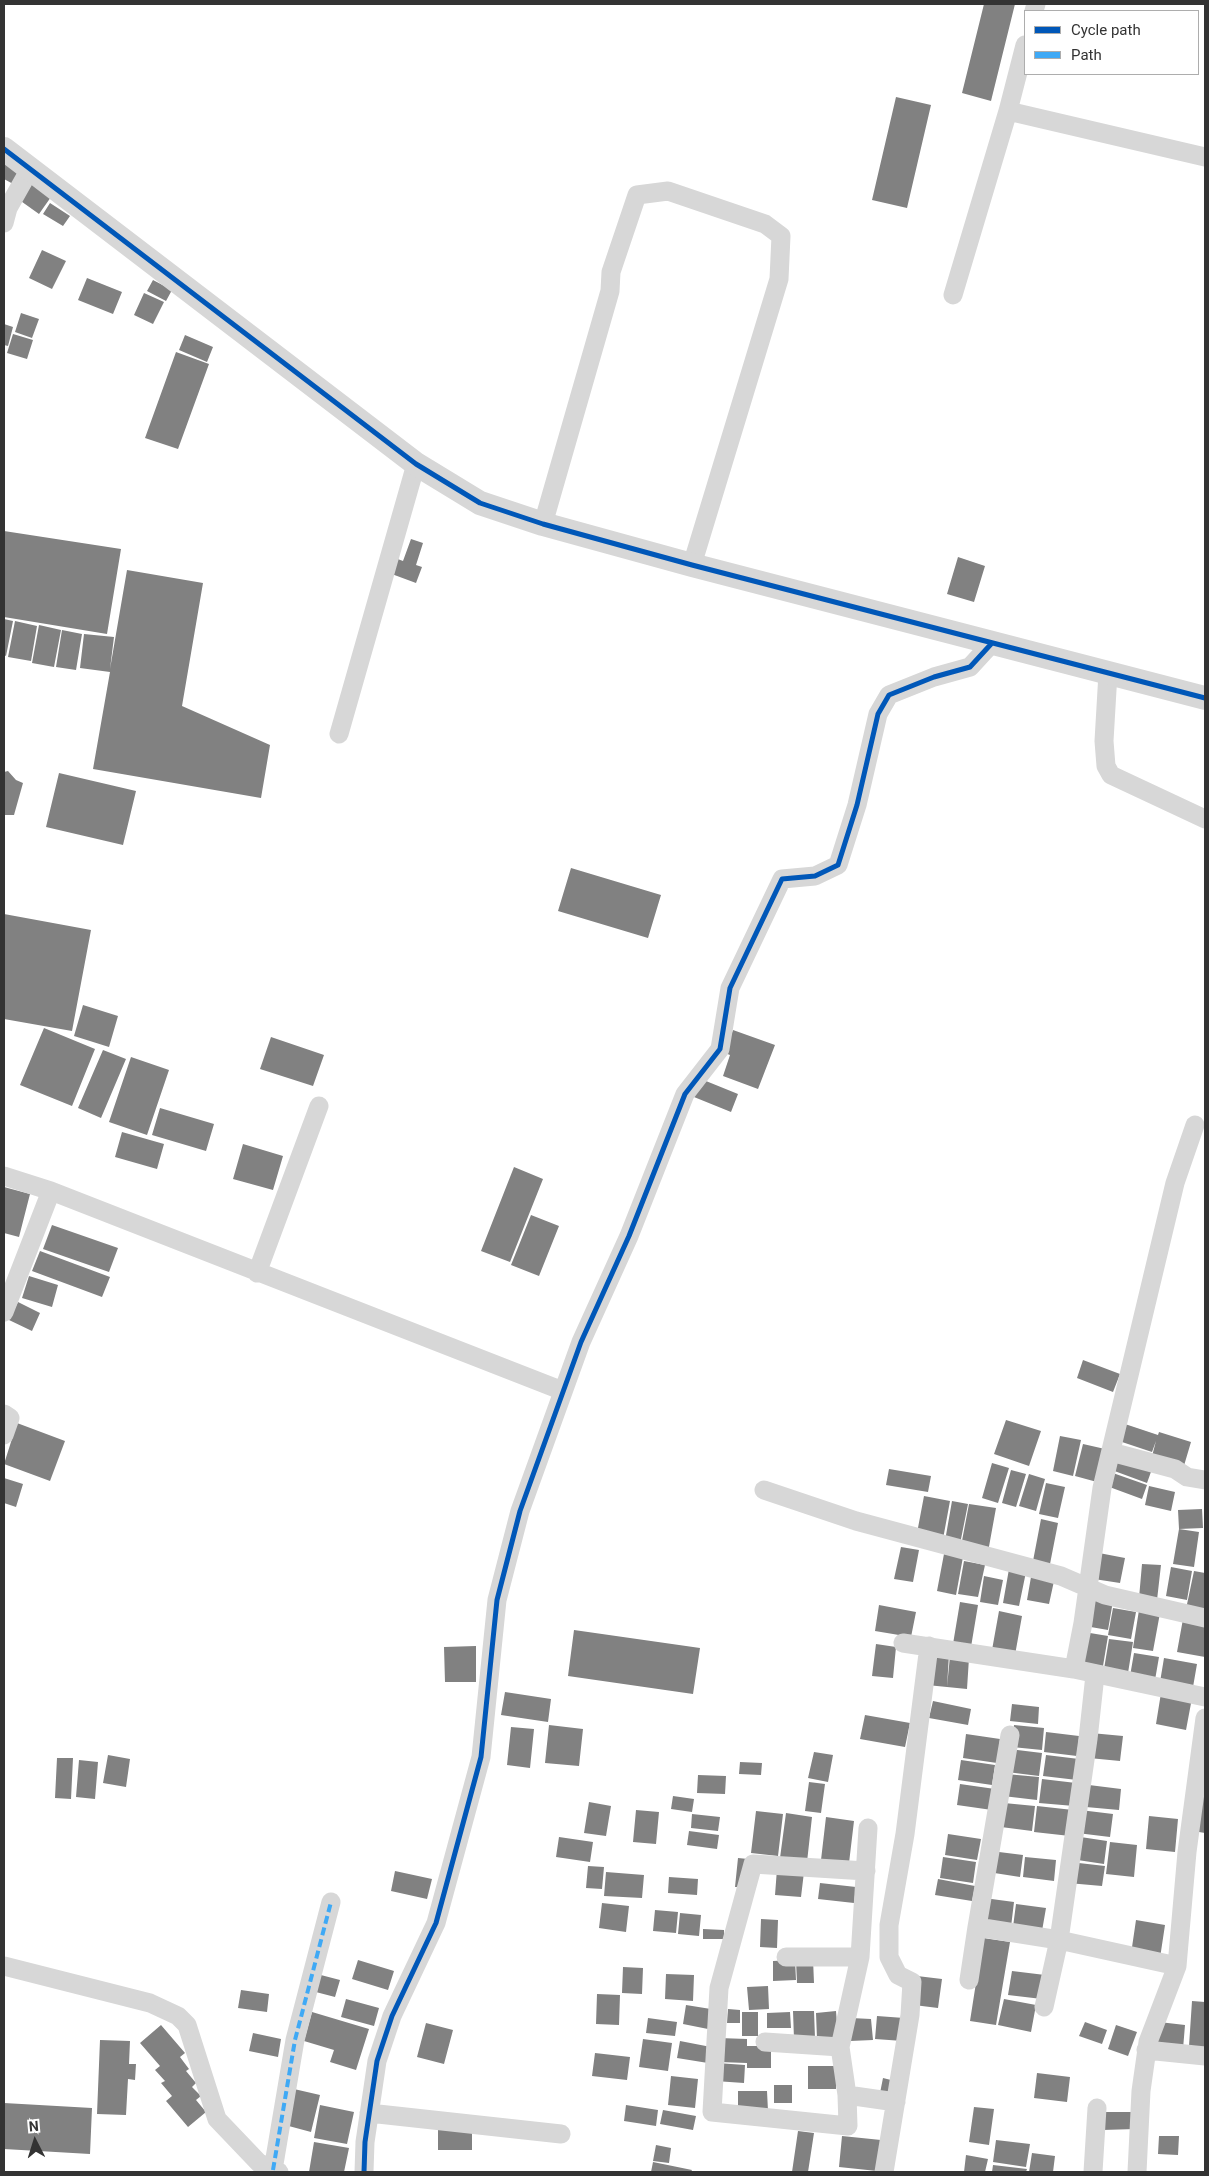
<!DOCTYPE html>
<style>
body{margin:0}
#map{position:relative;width:1209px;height:2176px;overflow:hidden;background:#fff;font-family:Roboto,sans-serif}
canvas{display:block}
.frame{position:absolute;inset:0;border:5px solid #333;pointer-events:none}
.legend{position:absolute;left:1024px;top:10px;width:175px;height:65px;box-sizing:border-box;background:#fff;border:1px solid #adadad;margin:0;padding:6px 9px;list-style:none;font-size:15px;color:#333}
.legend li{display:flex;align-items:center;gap:10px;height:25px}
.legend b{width:25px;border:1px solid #adadad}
.north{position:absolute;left:10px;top:2116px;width:50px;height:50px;-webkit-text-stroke:4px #fff;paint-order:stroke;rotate:355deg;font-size:14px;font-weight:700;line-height:20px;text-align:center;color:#333}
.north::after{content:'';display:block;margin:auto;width:18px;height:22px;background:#333;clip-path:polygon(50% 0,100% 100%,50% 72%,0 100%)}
</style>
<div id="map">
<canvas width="1209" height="2176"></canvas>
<div class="frame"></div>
<ul class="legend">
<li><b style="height:6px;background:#0057b8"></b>Cycle path</li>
<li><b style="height:6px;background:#3fa9f5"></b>Path</li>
</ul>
<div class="north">N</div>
</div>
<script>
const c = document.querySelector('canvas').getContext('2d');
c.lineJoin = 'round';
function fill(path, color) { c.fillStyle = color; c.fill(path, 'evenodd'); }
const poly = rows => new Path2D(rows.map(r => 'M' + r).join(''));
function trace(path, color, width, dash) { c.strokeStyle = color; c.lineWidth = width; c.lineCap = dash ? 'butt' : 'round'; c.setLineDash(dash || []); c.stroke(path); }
const building = poly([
 [984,4,1015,4,991,101,962,93],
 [896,97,931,105,907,208,872,200],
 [4,161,23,174,15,185,4,179],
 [29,182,51,197,39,214,18,199],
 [50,203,70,216,63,226,43,214],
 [42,250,66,261,52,289,29,278],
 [87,278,122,292,113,314,78,300],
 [153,280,172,290,166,301,147,291],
 [144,293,164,302,153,324,134,315],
 [21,313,39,319,32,338,15,332],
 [4,324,13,327,8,346,4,345],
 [13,334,33,340,27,359,7,353],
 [185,335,213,347,207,362,179,350],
 [176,352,209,364,178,449,145,438],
 [4,531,121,549,107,634,4,617],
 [411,539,423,543,416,565,422,567,416,583,389,573,395,558,403,561],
 [958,557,985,566,974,602,947,594],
 [127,570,203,583,182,706,270,745,261,798,93,769,110,672,80,668,84,634,114,637,110,669],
 [4,619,13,621,6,656,4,655],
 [15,621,37,626,31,661,8,657],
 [39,625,61,630,54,667,32,663],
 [62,630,82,634,76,670,56,667],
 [8,771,16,780,23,783,14,815,4,815,4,772],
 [59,773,136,791,123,845,46,827],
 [571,868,661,895,648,938,558,911],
 [4,914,91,930,72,1031,4,1019],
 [83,1005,118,1016,109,1047,74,1036],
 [44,1028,95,1049,72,1106,20,1085],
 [733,1030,775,1045,758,1089,723,1076,730,1055,725,1053],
 [271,1037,324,1055,313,1086,260,1069],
 [103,1050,126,1059,101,1118,78,1108],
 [131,1057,169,1070,147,1135,109,1122],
 [701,1079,738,1094,731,1112,694,1097],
 [160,1108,214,1124,206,1151,152,1135],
 [122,1132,164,1144,157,1169,115,1157],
 [243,1144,283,1156,273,1190,233,1179],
 [514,1167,543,1179,510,1262,481,1251],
 [4,1187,30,1194,19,1237,4,1233],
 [531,1215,559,1226,539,1276,511,1265],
 [52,1225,118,1248,109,1272,43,1249],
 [40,1251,110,1277,102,1297,32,1271],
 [29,1276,58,1285,52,1307,22,1298],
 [18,1302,40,1313,32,1331,9,1320],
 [1083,1360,1120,1374,1113,1392,1077,1378],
 [1006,1420,1041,1431,1029,1466,994,1454],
 [17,1423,65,1441,50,1481,4,1464],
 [1122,1423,1158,1435,1159,1432,1191,1442,1183,1469,1151,1460,1156,1441,1152,1452,1116,1440],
 [1060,1436,1081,1440,1073,1476,1053,1471],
 [1083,1444,1105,1449,1097,1482,1075,1476],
 [1114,1456,1152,1469,1147,1483,1109,1469],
 [992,1463,1009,1468,998,1503,982,1498],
 [889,1469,931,1476,928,1492,886,1485],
 [1011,1470,1026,1474,1016,1507,1002,1503],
 [1110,1472,1147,1485,1142,1499,1104,1485],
 [1029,1474,1045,1479,1036,1511,1019,1506],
 [4,1478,23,1484,16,1507,4,1503],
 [1046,1483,1065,1487,1058,1518,1039,1514],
 [1149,1486,1175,1492,1171,1511,1145,1505],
 [924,1496,950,1501,943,1539,917,1533],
 [952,1501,968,1504,960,1544,945,1541],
 [969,1504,996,1508,988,1552,961,1546],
 [1202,1509,1203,1528,1179,1529,1178,1510],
 [1041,1519,1058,1523,1050,1564,1033,1561],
 [1179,1529,1199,1532,1194,1567,1173,1564],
 [901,1547,919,1550,913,1582,894,1579],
 [1099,1553,1125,1558,1120,1583,1094,1579],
 [944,1554,963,1557,956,1595,937,1591],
 [964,1561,985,1565,978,1597,958,1594],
 [1142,1564,1161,1565,1157,1600,1139,1598],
 [1171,1567,1192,1571,1187,1600,1166,1596],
 [1009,1569,1026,1572,1019,1606,1003,1603],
 [1194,1571,1205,1573,1205,1613,1186,1609],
 [984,1576,1003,1580,998,1605,980,1602],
 [1031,1577,1054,1581,1049,1604,1027,1600],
 [1090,1597,1113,1601,1108,1630,1085,1626],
 [960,1602,978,1605,971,1647,953,1644],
 [879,1605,916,1612,911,1637,875,1631],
 [1113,1608,1136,1612,1131,1639,1108,1635],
 [1139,1610,1160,1613,1153,1651,1133,1648],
 [999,1611,1022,1616,1015,1655,992,1650],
 [1183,1619,1205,1622,1205,1657,1177,1652],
 [574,1630,700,1648,693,1694,568,1676],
 [1084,1632,1108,1636,1103,1666,1079,1662],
 [1109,1639,1133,1642,1128,1673,1104,1669],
 [876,1644,896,1647,893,1678,872,1676],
 [476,1646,476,1682,445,1682,444,1647],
 [929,1653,949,1654,947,1687,927,1685],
 [1134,1653,1159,1657,1155,1680,1130,1676],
 [950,1656,969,1658,967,1689,947,1687],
 [1164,1658,1197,1664,1193,1687,1160,1682],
 [505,1692,551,1699,548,1722,501,1715],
 [1161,1693,1192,1698,1186,1730,1156,1724],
 [933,1701,971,1709,968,1725,929,1718],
 [1012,1704,1039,1707,1038,1724,1010,1721],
 [865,1715,910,1723,905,1747,860,1739],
 [549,1725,583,1729,579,1766,545,1763],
 [1014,1725,1044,1728,1042,1750,1012,1747],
 [511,1727,534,1729,530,1768,507,1765],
 [1046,1732,1079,1736,1077,1756,1044,1752],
 [1091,1733,1123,1736,1120,1761,1089,1758],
 [966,1734,1000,1739,997,1763,963,1758],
 [1009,1749,1042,1753,1039,1776,1007,1772],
 [814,1752,833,1755,828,1782,808,1778],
 [108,1755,130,1759,126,1787,103,1783],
 [1046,1755,1079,1759,1077,1780,1043,1776],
 [57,1758,73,1758,71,1799,55,1798],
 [79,1760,98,1762,95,1799,76,1797],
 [961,1760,995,1765,992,1785,958,1780],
 [740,1762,762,1763,761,1775,739,1774],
 [1006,1774,1039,1777,1037,1800,1003,1796],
 [698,1775,726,1776,725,1794,697,1793],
 [1042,1779,1076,1783,1074,1806,1039,1803],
 [809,1782,825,1784,821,1813,805,1811],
 [960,1784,995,1789,992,1810,957,1805],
 [1089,1785,1121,1789,1119,1810,1086,1807],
 [1199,1794,1205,1795,1205,1833,1193,1831],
 [673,1796,694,1799,692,1812,671,1809],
 [589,1802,611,1806,606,1836,584,1833],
 [1004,1803,1035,1806,1032,1831,1001,1827],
 [1037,1806,1073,1810,1070,1836,1034,1832],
 [636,1810,659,1812,656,1844,633,1842],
 [1080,1810,1113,1814,1110,1837,1077,1833],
 [756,1811,783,1814,778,1856,751,1853],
 [786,1813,812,1817,807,1862,780,1858],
 [692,1814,720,1817,718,1831,691,1828],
 [1149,1816,1178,1819,1175,1852,1146,1849],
 [826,1817,854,1821,849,1863,821,1860],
 [689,1831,719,1835,717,1849,687,1845],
 [948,1834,981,1839,977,1860,945,1855],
 [1074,1836,1107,1841,1104,1864,1071,1859],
 [559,1837,593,1842,590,1862,556,1857],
 [1110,1842,1137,1845,1134,1877,1106,1874],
 [991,1851,1023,1855,1020,1877,988,1872],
 [943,1857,976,1862,973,1883,940,1878],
 [1025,1857,1056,1860,1054,1881,1023,1877],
 [738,1858,748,1859,745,1887,735,1887],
 [1070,1862,1105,1866,1102,1886,1068,1883],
 [588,1866,604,1867,602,1889,586,1888],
 [777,1869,804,1872,801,1897,775,1895],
 [395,1871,432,1879,427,1899,391,1891],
 [606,1872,644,1875,642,1898,604,1896],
 [669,1877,698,1879,697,1895,668,1893],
 [938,1879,975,1886,972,1901,935,1895],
 [820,1883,856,1887,854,1903,818,1899],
 [984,1898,1014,1902,1011,1927,981,1922],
 [602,1903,629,1906,626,1932,599,1928],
 [1016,1904,1046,1908,1042,1931,1013,1927],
 [655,1910,678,1912,676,1933,653,1931],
 [680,1913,701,1915,699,1936,678,1934],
 [761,1919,778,1920,777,1948,760,1947],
 [1136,1920,1165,1925,1160,1958,1131,1954],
 [703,1929,724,1930,724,1939,703,1939],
 [983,1938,1010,1942,996,2025,970,2021],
 [813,1959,814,1983,797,1983,796,1960],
 [358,1960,394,1971,388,1990,352,1979],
 [795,1960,796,1980,773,1981,773,1961],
 [623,1967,643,1968,642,1994,622,1993],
 [1012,1971,1045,1975,1042,1999,1008,1995],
 [317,1974,340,1980,335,1997,312,1991],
 [666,1974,694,1975,693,2001,665,1999],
 [917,1976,942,1979,938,2008,914,2005],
 [768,1986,769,2009,749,2010,747,1987],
 [241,1990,269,1994,267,2012,238,2008],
 [597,1994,620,1995,619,2025,596,2024],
 [346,1999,379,2008,374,2026,341,2017],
 [1004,1999,1036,2005,1031,2032,998,2025],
 [1192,2001,1205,2002,1205,2048,1189,2046],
 [686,2005,717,2010,713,2030,683,2024],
 [728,2009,740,2010,740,2023,727,2023],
 [793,2011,814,2011,815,2038,794,2039],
 [836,2011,838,2038,817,2039,816,2013],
 [312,2012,369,2029,356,2070,330,2062,334,2050,304,2041],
 [742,2012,758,2012,758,2036,742,2036],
 [790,2012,791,2028,767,2028,767,2013],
 [877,2016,904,2018,903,2041,875,2039],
 [648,2018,677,2022,675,2036,646,2033],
 [851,2018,871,2019,873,2040,850,2041],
 [1085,2022,1107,2030,1102,2044,1079,2036],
 [1159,2022,1185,2025,1183,2049,1156,2047],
 [426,2023,453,2030,444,2064,417,2057],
 [161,2025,185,2053,180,2057,189,2069,186,2071,196,2083,192,2087,201,2096,196,2100,206,2112,188,2127,166,2101,172,2096,161,2083,165,2081,155,2070,160,2066,140,2043],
 [1116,2025,1137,2032,1128,2056,1108,2049],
 [253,2033,281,2039,278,2057,249,2051],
 [719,2038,747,2039,747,2046,771,2046,771,2068,747,2068,747,2063,719,2062],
 [643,2039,672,2043,668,2071,639,2067],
 [100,2040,130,2041,129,2064,136,2064,135,2080,128,2079,126,2115,97,2114],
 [680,2041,711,2047,708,2063,677,2058],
 [595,2053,630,2057,627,2080,592,2076],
 [717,2063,745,2065,744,2083,715,2081],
 [808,2066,837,2066,836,2089,808,2089],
 [1037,2073,1070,2077,1067,2102,1034,2098],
 [671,2076,698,2079,695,2108,668,2105],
 [883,2078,895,2081,892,2096,880,2093],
 [774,2085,792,2085,792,2103,774,2103],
 [294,2089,320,2095,311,2132,285,2125],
 [738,2091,767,2091,768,2111,738,2111],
 [4,2103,92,2108,90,2154,4,2149],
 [320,2105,354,2112,347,2144,314,2138],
 [626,2105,658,2110,656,2126,624,2121],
 [974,2107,994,2109,989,2145,969,2142],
 [663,2110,696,2116,693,2130,660,2124],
 [1102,2112,1135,2112,1135,2129,1102,2130],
 [438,2129,472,2129,472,2150,438,2150],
 [798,2131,814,2133,808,2172,792,2172],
 [842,2136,881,2140,877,2171,839,2167],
 [1159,2136,1179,2136,1178,2155,1158,2154],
 [996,2140,1030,2144,1026,2167,993,2162],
 [314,2142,349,2148,344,2172,309,2172],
 [656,2145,671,2148,669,2163,653,2161],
 [1032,2153,1055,2156,1053,2172,1029,2172],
 [966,2155,988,2159,985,2172,964,2172],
 [653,2162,692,2170,691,2172,651,2172],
 [993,2165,1027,2169,1026,2172,992,2172]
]);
const minor = poly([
 [1034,11,1036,4],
 [1025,45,1008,111,1205,157],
 [4,223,8,208,30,169],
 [953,295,1008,111],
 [543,524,610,291,611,272,637,195,668,191,765,224,781,236,779,279,692,565],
 [1108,673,1104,741,1106,766,1111,775,1205,819],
 [339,734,416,464],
 [4,1176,51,1191,563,1391],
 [257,1273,319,1106],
 [4,1312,51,1191],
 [4,1414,10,1418,4,1435],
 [1111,1452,1175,1469,1187,1477,1205,1480],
 [764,1490,856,1521,1061,1576,1105,1595,1205,1618],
 [903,1643,1074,1669,1205,1697],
 [1074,1669,1083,1623,1102,1488,1175,1183,1195,1125],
 [1095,1675,1088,1739,1059,1940,1177,1966],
 [1010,1735,977,1927,1059,1940,1044,2007],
 [868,1828,860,1957,840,2047,847,2095,896,2102],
 [786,1957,860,1957],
 [4,1966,150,2003,178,2016,187,2025,217,2119,259,2163,279,2172],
 [969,1980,977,1927],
 [765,2042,840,2047],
 [1146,2050,1205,2056],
 [847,2095,848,2126,712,2112,719,1988,753,1864,866,1871],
 [369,2113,561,2134],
 [273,2170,295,2040,331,1902],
 [364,2172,365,2142,377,2061,392,2016,436,1923,481,1757,497,1600,520,1511,581,1342,629,1236,685,1094,720,1049,730,988,782,879,815,876,838,865,857,805,878,714,889,695,934,677,970,667,992,643],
 [884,2172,910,2015,912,1982,898,1975,889,1957,889,1925,905,1834,929,1646],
 [1093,2172,1097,2108],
 [1137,2172,1141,2091,1148,2042,1177,1966,1187,1852,1205,1718]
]);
const tertiary = poly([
 [4,149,416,464,480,503,543,524,692,565,1205,698]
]);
const quiet = poly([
 [273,2170,295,2040,331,1902]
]);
const cycleway = poly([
 [4,149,416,464,480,503,543,524,692,565,1205,698],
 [364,2172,365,2142,377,2061,392,2016,436,1923,481,1757,497,1600,520,1511,581,1342,629,1236,685,1094,720,1049,730,988,782,879,815,876,838,865,857,805,878,714,889,695,934,677,970,667,992,643]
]);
fill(building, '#818181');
trace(minor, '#d7d7d7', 19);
trace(tertiary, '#d7d7d7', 24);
trace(quiet, '#3fa9f5', 4, [8, 4]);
trace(cycleway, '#0057b8', 5);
</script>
